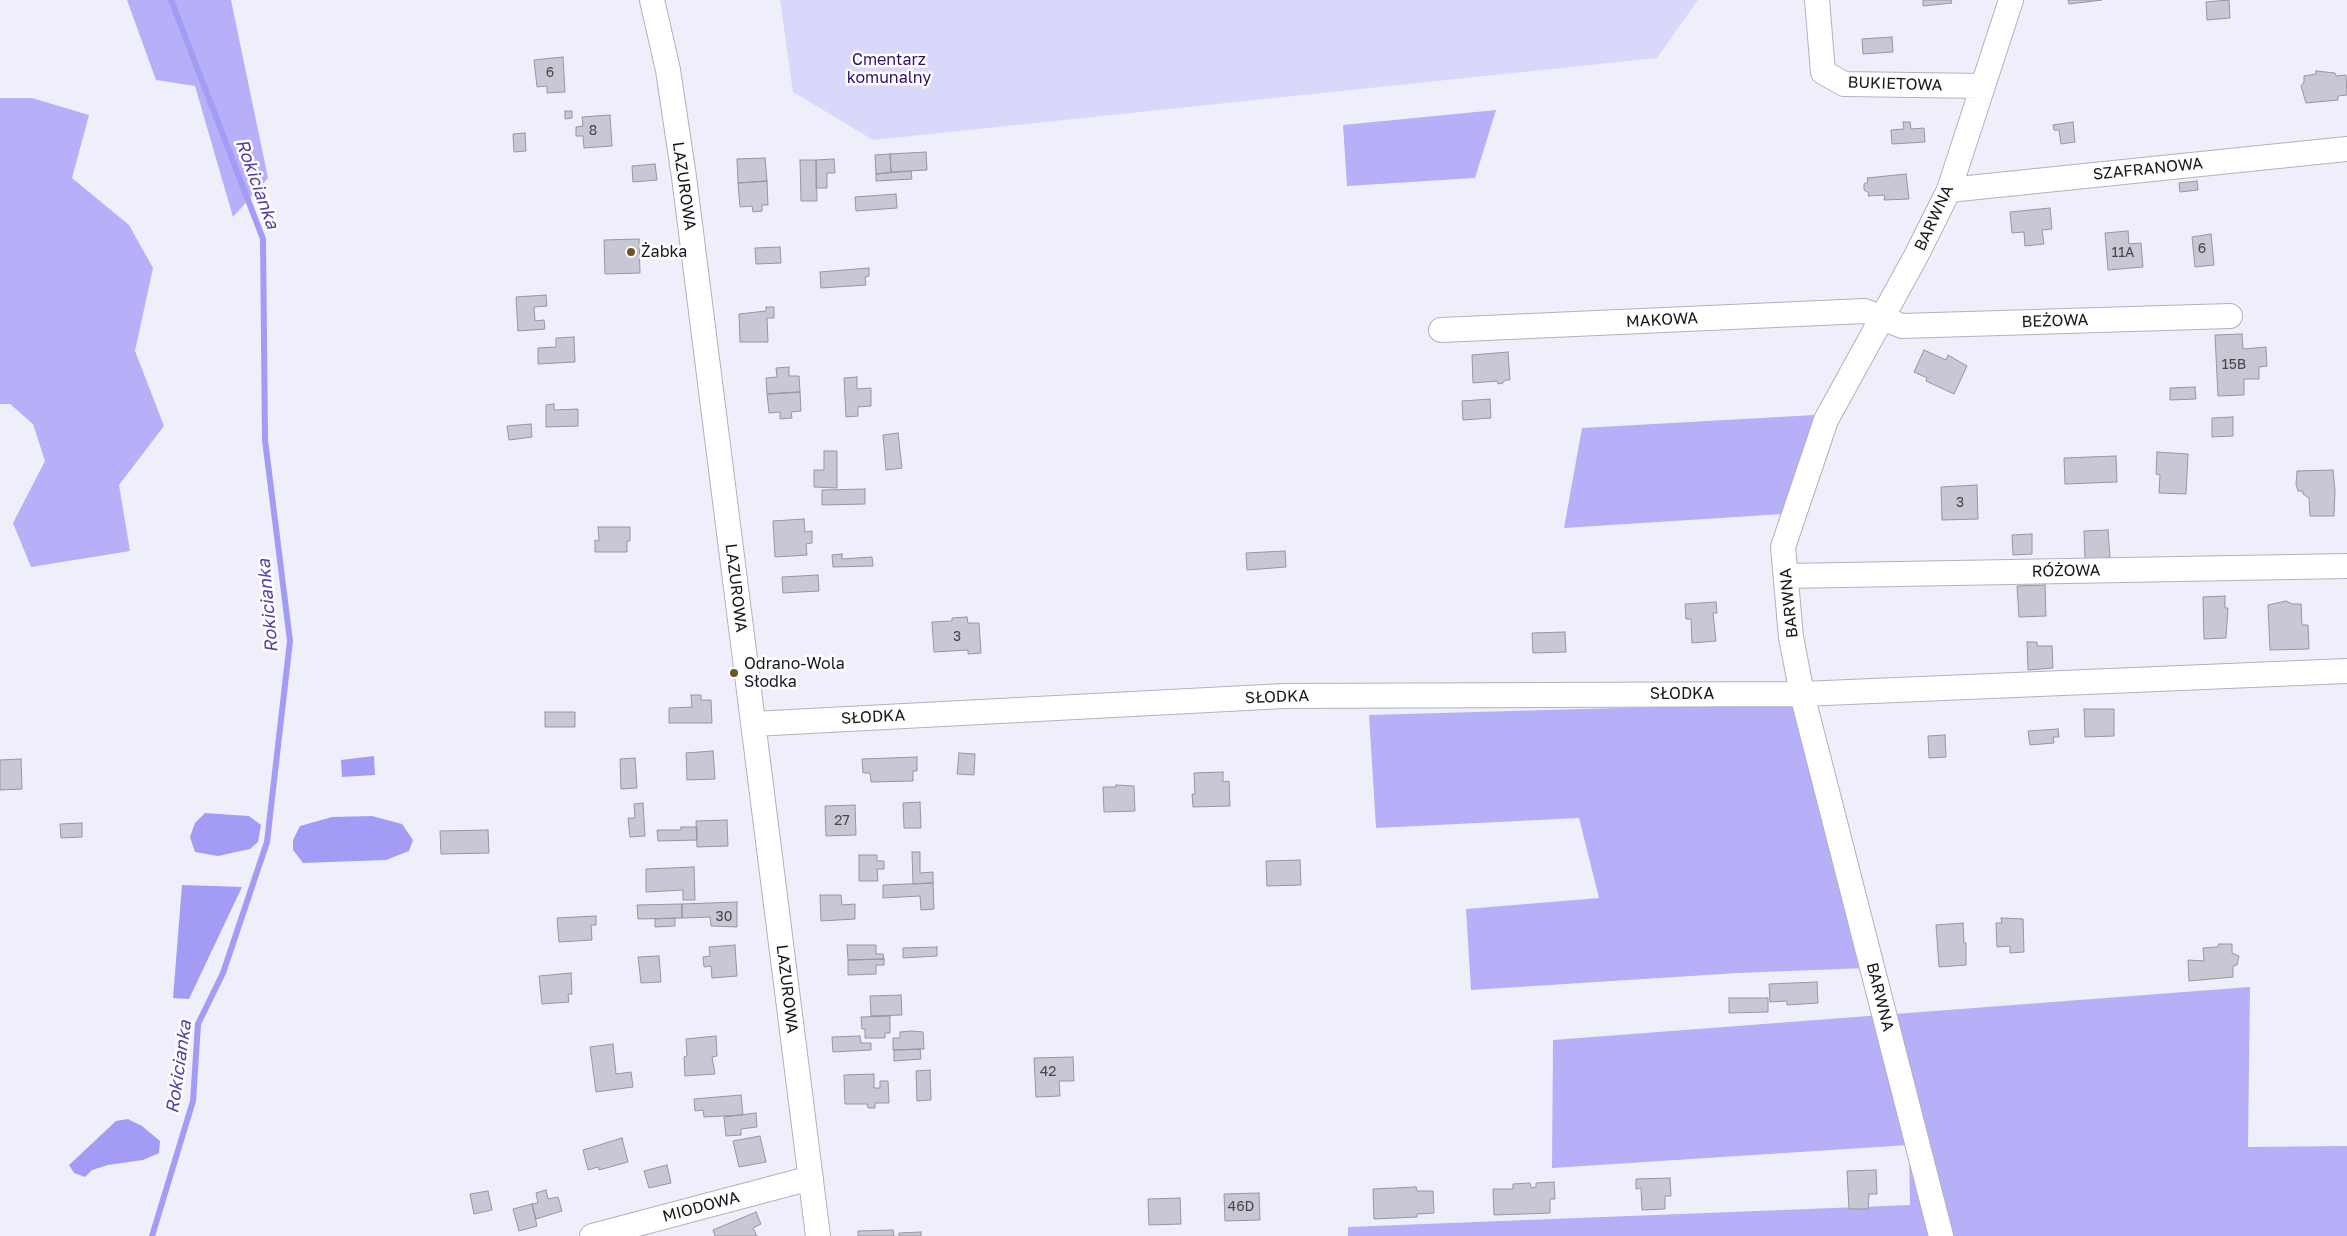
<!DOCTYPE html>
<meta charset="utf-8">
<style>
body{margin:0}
canvas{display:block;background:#efeffc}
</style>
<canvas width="2347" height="1236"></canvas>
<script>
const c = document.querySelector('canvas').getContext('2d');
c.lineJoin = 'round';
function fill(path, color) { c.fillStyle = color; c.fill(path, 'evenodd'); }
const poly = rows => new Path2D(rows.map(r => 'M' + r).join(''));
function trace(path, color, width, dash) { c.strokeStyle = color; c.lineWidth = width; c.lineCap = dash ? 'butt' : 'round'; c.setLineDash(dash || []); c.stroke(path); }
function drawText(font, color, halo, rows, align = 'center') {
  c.font = font + ' "Golos Text",sans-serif'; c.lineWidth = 5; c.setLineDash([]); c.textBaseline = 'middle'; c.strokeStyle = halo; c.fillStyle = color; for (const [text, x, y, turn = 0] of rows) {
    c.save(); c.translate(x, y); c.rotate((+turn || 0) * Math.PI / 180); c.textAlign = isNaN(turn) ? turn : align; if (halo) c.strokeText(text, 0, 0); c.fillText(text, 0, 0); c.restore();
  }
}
const green = poly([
 [780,0,1698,0,1657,58,873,140,793,92]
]);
const forest = poly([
 [127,0,231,0,268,178,233,217,195,86,156,80],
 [0,98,32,98,89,115,72,178,129,225,153,268,135,351,164,426,119,485,130,551,31,567,13,523,45,461,33,424,10,404,0,404],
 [1496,110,1475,178,1347,186,1343,125],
 [1815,415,1783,514,1564,528,1582,428],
 [1794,703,1866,968,1738,973,1471,990,1466,909,1599,898,1579,818,1376,828,1369,715],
 [2250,987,2248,1147,2347,1146,2347,1236,1348,1236,1348,1227,1910,1205,1909,1145,1552,1168,1553,1040]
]);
const water = poly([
 [374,756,375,775,342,777,341,760],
 [205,813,249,816,261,825,258,842,250,849,218,856,195,852,190,837,195,823],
 [372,816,402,824,413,840,409,851,386,860,303,863,293,850,293,840,300,826,332,817],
 [182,885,242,887,189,999,173,998],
 [128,1119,142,1126,160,1141,159,1153,143,1160,108,1165,92,1170,85,1177,74,1173,69,1165,116,1121]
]);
const stream = poly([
 [152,1236,193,1101,198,1024,223,973,267,842,290,641,265,440,263,239,171,0]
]);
const building = poly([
 [1923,0,1951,0,1952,3,1923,6,1923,0],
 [2068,0,2102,0,2069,4,2068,0],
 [2229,0,2230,18,2207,20,2206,2,2229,0],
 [1892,37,1893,52,1863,54,1862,39,1892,37],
 [563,57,565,92,547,93,547,86,537,87,534,60,563,57],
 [2316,71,2335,73,2336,76,2346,75,2347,95,2338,96,2338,100,2306,103,2301,86,2304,82,2304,76,2316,74,2316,71],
 [565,111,572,111,572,118,565,119,565,111],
 [610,115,612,146,584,148,583,136,576,136,576,127,583,126,582,117,610,115],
 [1903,122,1910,122,1911,129,1924,128,1925,142,1892,144,1891,130,1904,129,1903,122],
 [2073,122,2075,142,2061,144,2059,130,2054,130,2053,125,2073,122],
 [525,133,526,151,514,152,513,134,525,133],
 [926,152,927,170,891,172,890,154,926,152],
 [890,154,891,172,876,174,875,155,890,154],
 [765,158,767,181,738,183,737,159,765,158],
 [834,159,835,173,827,173,827,188,816,188,816,160,834,159],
 [800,160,816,160,817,201,801,201,800,160],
 [655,164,657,180,633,182,632,166,655,164],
 [911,171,912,179,876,181,876,174,911,171],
 [1906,174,1909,199,1884,200,1885,195,1868,196,1869,193,1864,190,1864,184,1868,182,1867,178,1906,174],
 [767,181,768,205,762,205,762,211,753,212,752,206,740,207,738,183,767,181],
 [2197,181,2198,190,2180,192,2179,183,2197,181],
 [896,194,897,208,856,211,855,197,896,194],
 [2050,208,2052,229,2042,230,2044,244,2025,246,2024,232,2012,233,2010,212,2050,208],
 [2128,231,2129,244,2141,243,2143,267,2108,270,2105,233,2128,231],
 [2211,234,2214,265,2195,267,2192,237,2211,234],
 [639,239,640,273,605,274,604,240,639,239],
 [780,247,781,263,756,264,755,248,780,247],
 [869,268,869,276,865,277,866,285,821,288,820,272,869,268],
 [546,295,547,306,534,307,535,321,544,320,545,329,518,331,516,297,546,295],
 [766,307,774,307,774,318,767,318,768,342,740,342,739,314,766,311,766,307],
 [2242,334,2243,349,2266,347,2267,366,2259,367,2259,379,2244,379,2244,395,2218,396,2215,335,2242,334],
 [574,337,575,362,538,364,538,348,556,347,556,338,574,337],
 [1924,350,1946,360,1948,355,1967,366,1954,394,1926,381,1927,378,1914,372,1924,350],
 [1508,352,1510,380,1505,380,1503,383,1498,384,1497,381,1473,383,1472,355,1508,352],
 [789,367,789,376,799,376,800,392,767,394,766,378,777,377,776,368,789,367],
 [857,377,857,389,871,388,871,406,858,407,858,416,846,417,844,378,857,377],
 [2195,387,2196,399,2170,400,2170,388,2195,387],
 [800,392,801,411,791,412,792,418,780,419,780,412,769,413,767,394,800,392],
 [1490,399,1491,418,1463,420,1462,401,1490,399],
 [554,404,554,410,578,409,578,426,546,427,546,405,554,404],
 [2233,417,2233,436,2212,437,2212,418,2233,417],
 [531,424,532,437,509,440,507,426,531,424],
 [898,433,902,468,886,470,883,435,898,433],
 [824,451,837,451,837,488,814,487,814,470,824,470,824,451],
 [2157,452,2188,454,2186,494,2159,493,2160,475,2156,474,2157,452],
 [2116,456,2117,482,2065,484,2064,458,2116,456],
 [2333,470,2335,491,2334,516,2310,516,2309,498,2303,494,2303,491,2298,491,2296,484,2297,471,2333,470],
 [1977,485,1978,519,1942,520,1941,487,1977,485],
 [865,489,865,504,822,505,822,490,865,489],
 [804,519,805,532,812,531,812,543,806,544,807,555,775,557,773,521,804,519],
 [598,527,630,527,630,541,627,541,627,552,595,552,595,540,599,541,598,527],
 [2108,530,2110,558,2085,559,2084,531,2108,530],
 [2032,534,2032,554,2013,555,2012,535,2032,534],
 [1285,551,1286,567,1247,570,1246,553,1285,551],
 [842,554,842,559,872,557,873,566,833,567,832,555,842,554],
 [818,575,819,591,783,593,782,577,818,575],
 [2045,585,2046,616,2019,617,2017,586,2045,585],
 [2225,596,2225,608,2228,608,2226,638,2204,639,2203,597,2225,596],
 [2286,601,2292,604,2301,604,2302,625,2308,625,2309,649,2270,650,2268,605,2286,601],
 [1716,602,1717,613,1713,613,1716,641,1692,643,1691,619,1686,619,1685,604,1716,602],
 [967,617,968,623,979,623,981,653,968,654,968,650,934,652,932,622,952,621,952,618,967,617],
 [1565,632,1566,652,1533,653,1532,633,1565,632],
 [2027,642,2037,642,2037,646,2052,646,2053,668,2028,670,2027,642],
 [691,695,701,695,701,700,711,700,712,723,669,723,669,708,692,707,691,695],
 [2084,709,2114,709,2114,736,2085,737,2084,709],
 [545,712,575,712,575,727,545,727,545,712],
 [2058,729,2059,737,2053,737,2054,743,2030,745,2028,731,2058,729],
 [1945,735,1946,757,1929,758,1928,736,1945,735],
 [713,751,715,779,687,780,686,753,713,751],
 [959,753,975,754,974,775,957,774,959,753],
 [917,757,917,771,913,771,913,781,871,782,870,773,863,773,862,759,917,757],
 [635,758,637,788,621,789,620,759,635,758],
 [21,759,22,789,0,790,0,760,21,759],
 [1223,772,1223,782,1229,781,1230,806,1193,807,1192,794,1195,794,1194,773,1223,772],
 [1116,785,1134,786,1135,811,1104,812,1103,787,1116,787,1116,785],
 [920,802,921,828,904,828,903,803,920,802],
 [643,803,645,836,630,837,628,818,635,818,634,804,643,803],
 [855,805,856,835,826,836,825,806,855,805],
 [727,820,728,846,697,847,696,821,727,820],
 [82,823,82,837,61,838,60,824,82,823],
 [681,827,697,827,697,840,658,841,657,830,681,830,681,827],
 [488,830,489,853,441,854,440,831,488,830],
 [912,852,920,852,920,873,933,872,933,883,913,884,912,852],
 [859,855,877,855,877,861,884,861,884,869,877,869,878,881,859,881,859,855],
 [1300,860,1301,885,1267,886,1266,861,1300,860],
 [694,867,695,900,683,900,683,890,646,892,646,869,694,867],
 [933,883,934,909,921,910,920,896,883,898,883,885,933,883],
 [820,895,841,895,842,905,855,904,855,919,821,921,820,895],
 [737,902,737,927,711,926,710,917,682,918,682,904,737,902],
 [682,904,682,918,638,919,637,905,682,904],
 [596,916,596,925,591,925,592,940,559,942,557,918,596,916],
 [675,918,675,926,655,927,655,919,675,918],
 [2001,918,2023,919,2024,952,2010,953,2010,946,1997,947,1996,923,2002,923,2001,918],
 [1963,923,1964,943,1966,943,1966,965,1939,967,1936,925,1963,923],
 [2219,944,2232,944,2232,953,2239,956,2237,965,2233,966,2233,977,2189,981,2188,960,2204,961,2203,948,2217,947,2219,944],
 [735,945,737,976,712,978,711,966,704,967,703,957,710,956,709,947,735,945],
 [847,945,876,945,876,954,883,954,884,959,848,960,847,945],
 [937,947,937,956,903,958,903,948,937,947],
 [659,956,661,982,641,983,638,957,659,956],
 [884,959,884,965,876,965,876,974,848,975,848,960,884,959],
 [571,973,572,994,568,994,569,1002,542,1004,539,976,571,973],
 [1817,982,1818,1003,1787,1005,1787,1001,1770,1002,1769,984,1817,982],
 [901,995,902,1015,871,1016,870,996,901,995],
 [1729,998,1768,998,1768,1012,1729,1013,1729,998],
 [890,1016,890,1033,885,1033,885,1038,865,1038,865,1029,862,1029,861,1017,890,1016],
 [911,1031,923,1032,924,1049,893,1050,893,1038,900,1038,900,1032,911,1031],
 [716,1036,717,1056,712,1057,715,1074,685,1076,684,1057,687,1056,686,1039,716,1036],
 [860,1036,861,1043,871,1043,871,1050,833,1052,832,1037,860,1036],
 [613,1044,616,1074,631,1072,633,1087,596,1092,590,1047,613,1044],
 [920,1049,921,1059,894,1061,894,1050,920,1049],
 [1073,1057,1074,1081,1059,1081,1060,1096,1036,1097,1034,1058,1073,1057],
 [930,1070,931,1100,917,1101,916,1071,930,1070],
 [874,1074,874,1088,880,1088,880,1081,888,1081,889,1103,875,1103,875,1108,868,1108,867,1104,845,1104,844,1075,874,1074],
 [741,1095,743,1115,704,1117,703,1110,695,1111,694,1099,741,1095],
 [756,1113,757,1127,741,1129,741,1135,726,1136,724,1117,756,1113],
 [760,1136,766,1162,739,1167,733,1141,760,1136],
 [622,1138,628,1162,599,1170,598,1167,588,1170,583,1150,622,1138],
 [667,1165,671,1183,649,1188,644,1171,667,1165],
 [1876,1170,1877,1194,1869,1194,1868,1209,1849,1209,1847,1171,1876,1170],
 [1670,1178,1671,1196,1665,1196,1665,1209,1642,1210,1641,1188,1636,1189,1636,1179,1670,1178],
 [1554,1182,1555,1199,1550,1199,1550,1213,1494,1215,1493,1189,1513,1189,1513,1184,1530,1183,1531,1188,1536,1187,1536,1183,1554,1182],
 [1416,1187,1417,1191,1433,1191,1434,1213,1417,1214,1417,1217,1374,1219,1373,1189,1416,1187],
 [546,1190,548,1199,558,1197,562,1211,536,1219,532,1204,538,1203,536,1193,546,1190],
 [488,1191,492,1210,474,1214,470,1194,488,1191],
 [1259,1193,1260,1220,1225,1221,1224,1194,1259,1193],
 [1180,1198,1181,1224,1149,1225,1148,1199,1180,1198],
 [532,1204,537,1226,519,1231,513,1209,532,1204],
 [756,1212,761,1224,753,1228,757,1236,715,1236,713,1230,756,1212],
 [893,1230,894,1236,858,1236,858,1231,893,1230],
 [921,1232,921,1236,899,1236,899,1233,921,1232]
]);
const minor = poly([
 [652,0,668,70,684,177,818,1236],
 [1817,0,1823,72,1844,84,1982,86],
 [1949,190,2347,149],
 [1441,330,1865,311,1902,326,2230,316],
 [1786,576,2347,566],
 [753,724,1284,696,1802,694,2347,671],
 [592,1236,811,1178],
 [1941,1236,1802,694,1791,637,1783,547,1826,420,1916,256,1949,190,2011,0]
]);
const markers = [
 [631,252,5,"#6f5326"],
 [734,673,5,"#6f5326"]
];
const numberNames = [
 ["6",550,73],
 ["8",593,131],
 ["6",2202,249],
 ["11A",2123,253],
 ["15B",2234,365],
 ["3",1960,503],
 ["3",957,637],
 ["27",842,821],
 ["30",724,917],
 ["42",1048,1072],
 ["46D",1241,1207]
];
const parkNames = [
 ["Cmentarz",889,60],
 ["komunalny",889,78]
];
const streetNames = [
 ["BUKIETOWA",1895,84,2],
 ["SZAFRANOWA",2148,169,-6],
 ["LAZUROWA",684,186,82],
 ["BARWNA",1934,218,-65],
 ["MAKOWA",1662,320,-3],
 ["BEŻOWA",2055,321,-2],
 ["RÓŻOWA",2066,571,-1],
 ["LAZUROWA",736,588,83],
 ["BARWNA",1789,603,-96],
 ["SŁODKA",1682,694],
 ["SŁODKA",1277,697,-2],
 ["SŁODKA",873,717,-3],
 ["LAZUROWA",787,989,83],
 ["BARWNA",1880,997,76],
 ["MIODOWA",701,1207,-15]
];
const poiNames = [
 ["Żabka",641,252],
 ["Odrano-Wola",744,664],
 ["Słodka",744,682]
];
const waterNames = [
 ["Rokicianka",257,184,70],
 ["Rokicianka",268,606,-95],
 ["Rokicianka",179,1067,-82]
];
fill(green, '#d9d8fb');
fill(forest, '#b5b0f8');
fill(water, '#a39cf4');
trace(stream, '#a39cf4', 6);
fill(building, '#c8c8d4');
trace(building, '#9696a1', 1);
trace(minor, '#b2b2be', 26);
trace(minor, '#fff', 24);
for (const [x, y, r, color] of markers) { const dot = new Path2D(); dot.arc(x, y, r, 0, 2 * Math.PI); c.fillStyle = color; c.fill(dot); trace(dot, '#fefefe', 2); }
drawText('14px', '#45454b', null, numberNames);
drawText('16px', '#2f0f76', '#fefefe', parkNames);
drawText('16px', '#19191d', '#fefefe', streetNames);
drawText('16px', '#19191d', '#fefefe', poiNames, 'left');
drawText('italic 18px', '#5341a6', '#fefefe', waterNames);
</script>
